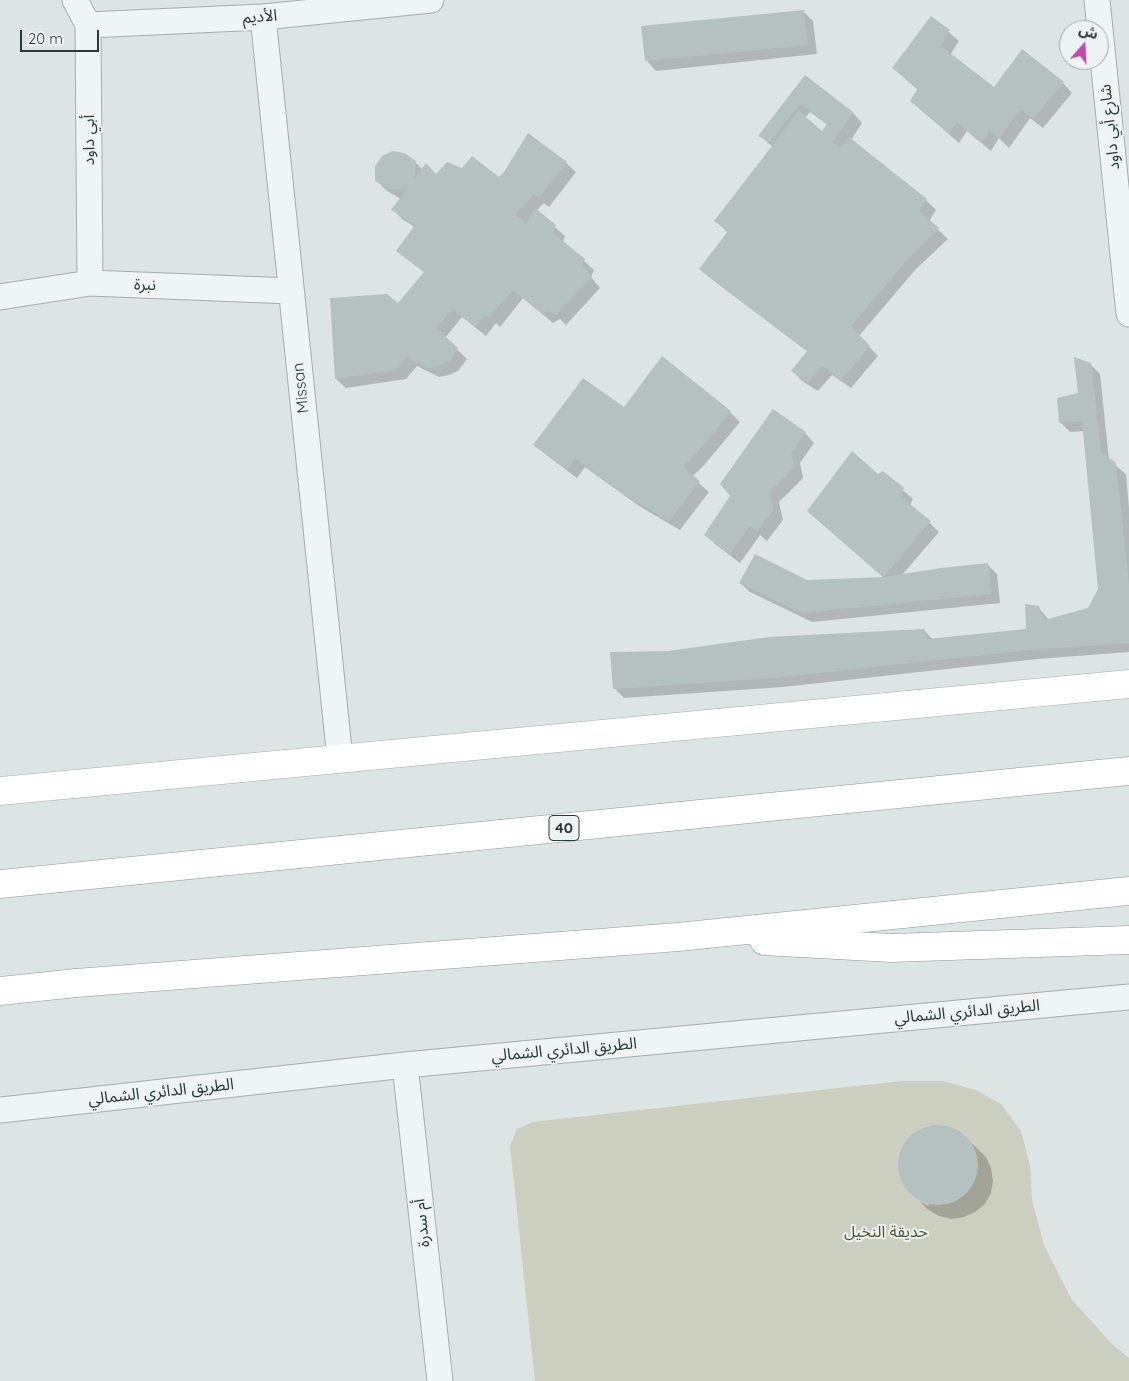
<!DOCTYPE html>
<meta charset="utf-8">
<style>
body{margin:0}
#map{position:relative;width:1129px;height:1381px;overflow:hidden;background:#dde5e4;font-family:Quicksand,"Noto Sans Arabic",sans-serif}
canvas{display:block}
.north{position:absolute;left:1059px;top:20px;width:50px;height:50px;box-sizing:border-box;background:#ecf3f2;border:1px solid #9ea9a8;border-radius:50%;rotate:19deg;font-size:14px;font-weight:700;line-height:20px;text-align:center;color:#283939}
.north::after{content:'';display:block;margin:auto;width:18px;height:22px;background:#bd4ea7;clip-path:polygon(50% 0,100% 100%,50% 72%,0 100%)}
.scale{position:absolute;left:20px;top:30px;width:79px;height:22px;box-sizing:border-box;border:2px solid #283939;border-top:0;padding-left:6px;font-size:15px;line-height:18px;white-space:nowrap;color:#283939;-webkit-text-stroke:4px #ecf3f2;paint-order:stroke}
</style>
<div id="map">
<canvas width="1129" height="1381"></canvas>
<div class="north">ش</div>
<div class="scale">20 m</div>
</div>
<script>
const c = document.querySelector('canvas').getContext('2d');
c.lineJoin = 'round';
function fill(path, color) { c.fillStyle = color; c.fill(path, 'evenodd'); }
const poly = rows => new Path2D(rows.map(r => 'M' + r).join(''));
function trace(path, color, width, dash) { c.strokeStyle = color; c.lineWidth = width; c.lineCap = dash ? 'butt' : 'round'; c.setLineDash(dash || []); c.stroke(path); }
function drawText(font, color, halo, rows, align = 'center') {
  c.font = font + ' Quicksand,"Noto Sans Arabic",sans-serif'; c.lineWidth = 4; c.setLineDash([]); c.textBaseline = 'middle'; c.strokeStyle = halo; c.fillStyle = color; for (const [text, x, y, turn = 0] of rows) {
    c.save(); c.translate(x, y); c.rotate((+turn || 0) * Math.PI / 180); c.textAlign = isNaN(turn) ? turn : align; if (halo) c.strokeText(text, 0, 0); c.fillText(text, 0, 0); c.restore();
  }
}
const green = poly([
 [902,1081,943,1081,976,1090,1001,1104,1021,1131,1030,1165,1032,1200,1044,1245,1072,1300,1112,1344,1129,1358,1129,1381,535,1381,510,1146,517,1129,533,1122]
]);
const shadow = poly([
 [803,11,813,21,817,54,656,71,647,61],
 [931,17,959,41,950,55,994,89,1063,83,1072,93,1043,128,1030,118,1009,148,999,138,991,151,967,131,959,143,911,101,918,90,893,68],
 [805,77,853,113,862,123,851,140,926,200,936,210,929,221,948,239,916,269,859,336,878,356,851,388,832,375,818,391,802,381,793,371,808,352,710,278,700,269,728,233,716,221,773,147,760,136],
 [810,112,828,125,822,133,805,118],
 [415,162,423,170,437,175,463,170,499,178,566,163,576,172,549,207,544,203,536,211,565,236,563,242,594,270,591,277,600,288,566,325,560,319,553,323,523,298,500,327,496,323,486,336,462,317,445,338,467,359,458,371,449,375,439,377,417,366,406,379,346,388,336,379,425,273,397,251,415,227,402,219,393,209,401,199,387,191,377,181],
 [1090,364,1100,374,1109,460,1126,474,1129,508,1129,652,1038,659,783,687,624,698,614,688,668,652,924,630,933,640,1028,630,1038,607,1049,620,1089,609,1100,589,1084,431,1070,432,1060,422,1079,394],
 [625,408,730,412,740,422,706,463,692,477,709,492,680,530,639,506,585,467,577,478,545,454,535,445],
 [805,433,814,443,800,463,803,478,779,502,783,520,767,541,760,535,740,563,715,544,706,535],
 [883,473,913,499,910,505,939,532,902,575,988,565,997,574,1000,603,812,622,750,592,740,583,884,578,818,520],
 [938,1126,950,1127,961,1133,986,1157,991,1168,993,1181,991,1193,985,1204,975,1212,964,1217,952,1219,939,1216,927,1209,920,1201,928,1206,929,1204,917,1196,917,1198,912,1194,904,1183,899,1170,900,1157,904,1145,913,1134,925,1128]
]);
const building = poly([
 [804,10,808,45,645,61,641,26],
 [931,16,950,30,941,46,994,87,1022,49,1064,82,1033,119,1020,109,999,139,989,130,981,143,957,122,949,134,910,101,918,88,892,68],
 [805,75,853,112,833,142,839,147,849,137,927,199,919,211,939,228,907,260,851,326,870,346,841,380,822,366,808,383,791,371,807,351,699,269,728,231,714,221,799,111,822,131,827,124,800,103,770,142,758,136],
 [528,133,567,162,539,198,534,194,515,215,526,223,535,208,556,225,553,233,585,259,582,266,592,277,555,316,549,310,542,314,513,290,489,318,485,315,475,327,452,309,436,328,458,348,449,361,439,366,428,368,407,357,396,370,335,379,330,298,387,294,398,303,424,272,396,251,415,225,391,210,406,190,390,189,375,181,375,166,382,156,393,151,404,153,416,161,415,179,426,163,436,174,447,162,462,168,472,156,499,177,504,172],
 [662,356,731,411,697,453,683,467,700,481,669,521,628,497,575,458,567,469,533,445,583,378,624,407],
 [1074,357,1091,363,1101,452,1116,463,1129,586,1129,643,1028,650,773,678,613,689,610,652,668,651,769,637,924,629,927,639,1026,629,1025,604,1039,606,1044,620,1088,608,1098,589,1082,421,1059,423,1057,398,1078,393],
 [773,409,806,432,791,453,794,468,770,492,774,510,757,532,750,526,730,554,704,535,730,496,720,484],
 [852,451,878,474,883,471,904,488,900,496,931,521,883,577,807,511],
 [755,554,807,580,883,577,941,568,988,563,991,594,802,613,739,583],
 '898 1165a40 40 0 1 1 80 0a40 40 0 1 1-80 0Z'
]);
const minor = poly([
 [75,0,88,25,90,283],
 [1097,0,1129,314],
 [263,17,340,759],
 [88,25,263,17,431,0],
 [0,297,90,283,291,291],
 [405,1065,440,1381],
 [0,1110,405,1065,1129,997]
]);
const major = poly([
 [0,791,1129,684]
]);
const highway = poly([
 [0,884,1129,771],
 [764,941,891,948,1129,940],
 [0,991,76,983,678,937,1129,891]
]);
const shields = [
 [564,828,30]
];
const shieldNames = [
 ["40",564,828]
];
const streetNames = [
 ["الأديم",260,17,-4],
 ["شارع أبي داود",1110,127,-96],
 ["أبي داود",89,140,-90],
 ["نبرة",145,285,2],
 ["Missan",301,388,-96],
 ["الطريق الدائري الشمالي",967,1012,-5],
 ["الطريق الدائري الشمالي",564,1050,-5],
 ["الطريق الدائري الشمالي",161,1092,-6],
 ["أم سدرة",422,1223,-96]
];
const parkNames = [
 ["حديقة النخيل",886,1232]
];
fill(green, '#cccebf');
fill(shadow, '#0003');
fill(building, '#b5c1c1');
trace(minor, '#a3aead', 27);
trace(major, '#9dafae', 29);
trace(highway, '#869a99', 29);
trace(minor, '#eff4f4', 25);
trace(major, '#fff', 28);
trace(highway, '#fff', 28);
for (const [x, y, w] of shields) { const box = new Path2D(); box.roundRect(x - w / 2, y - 12.5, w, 25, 4); c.fillStyle = '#ecf3f2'; c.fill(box); trace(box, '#283939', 1); }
drawText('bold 15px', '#283939', null, shieldNames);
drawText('16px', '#283939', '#ecf3f2', streetNames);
drawText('16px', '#4f5337', '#ecf3f2', parkNames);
</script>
